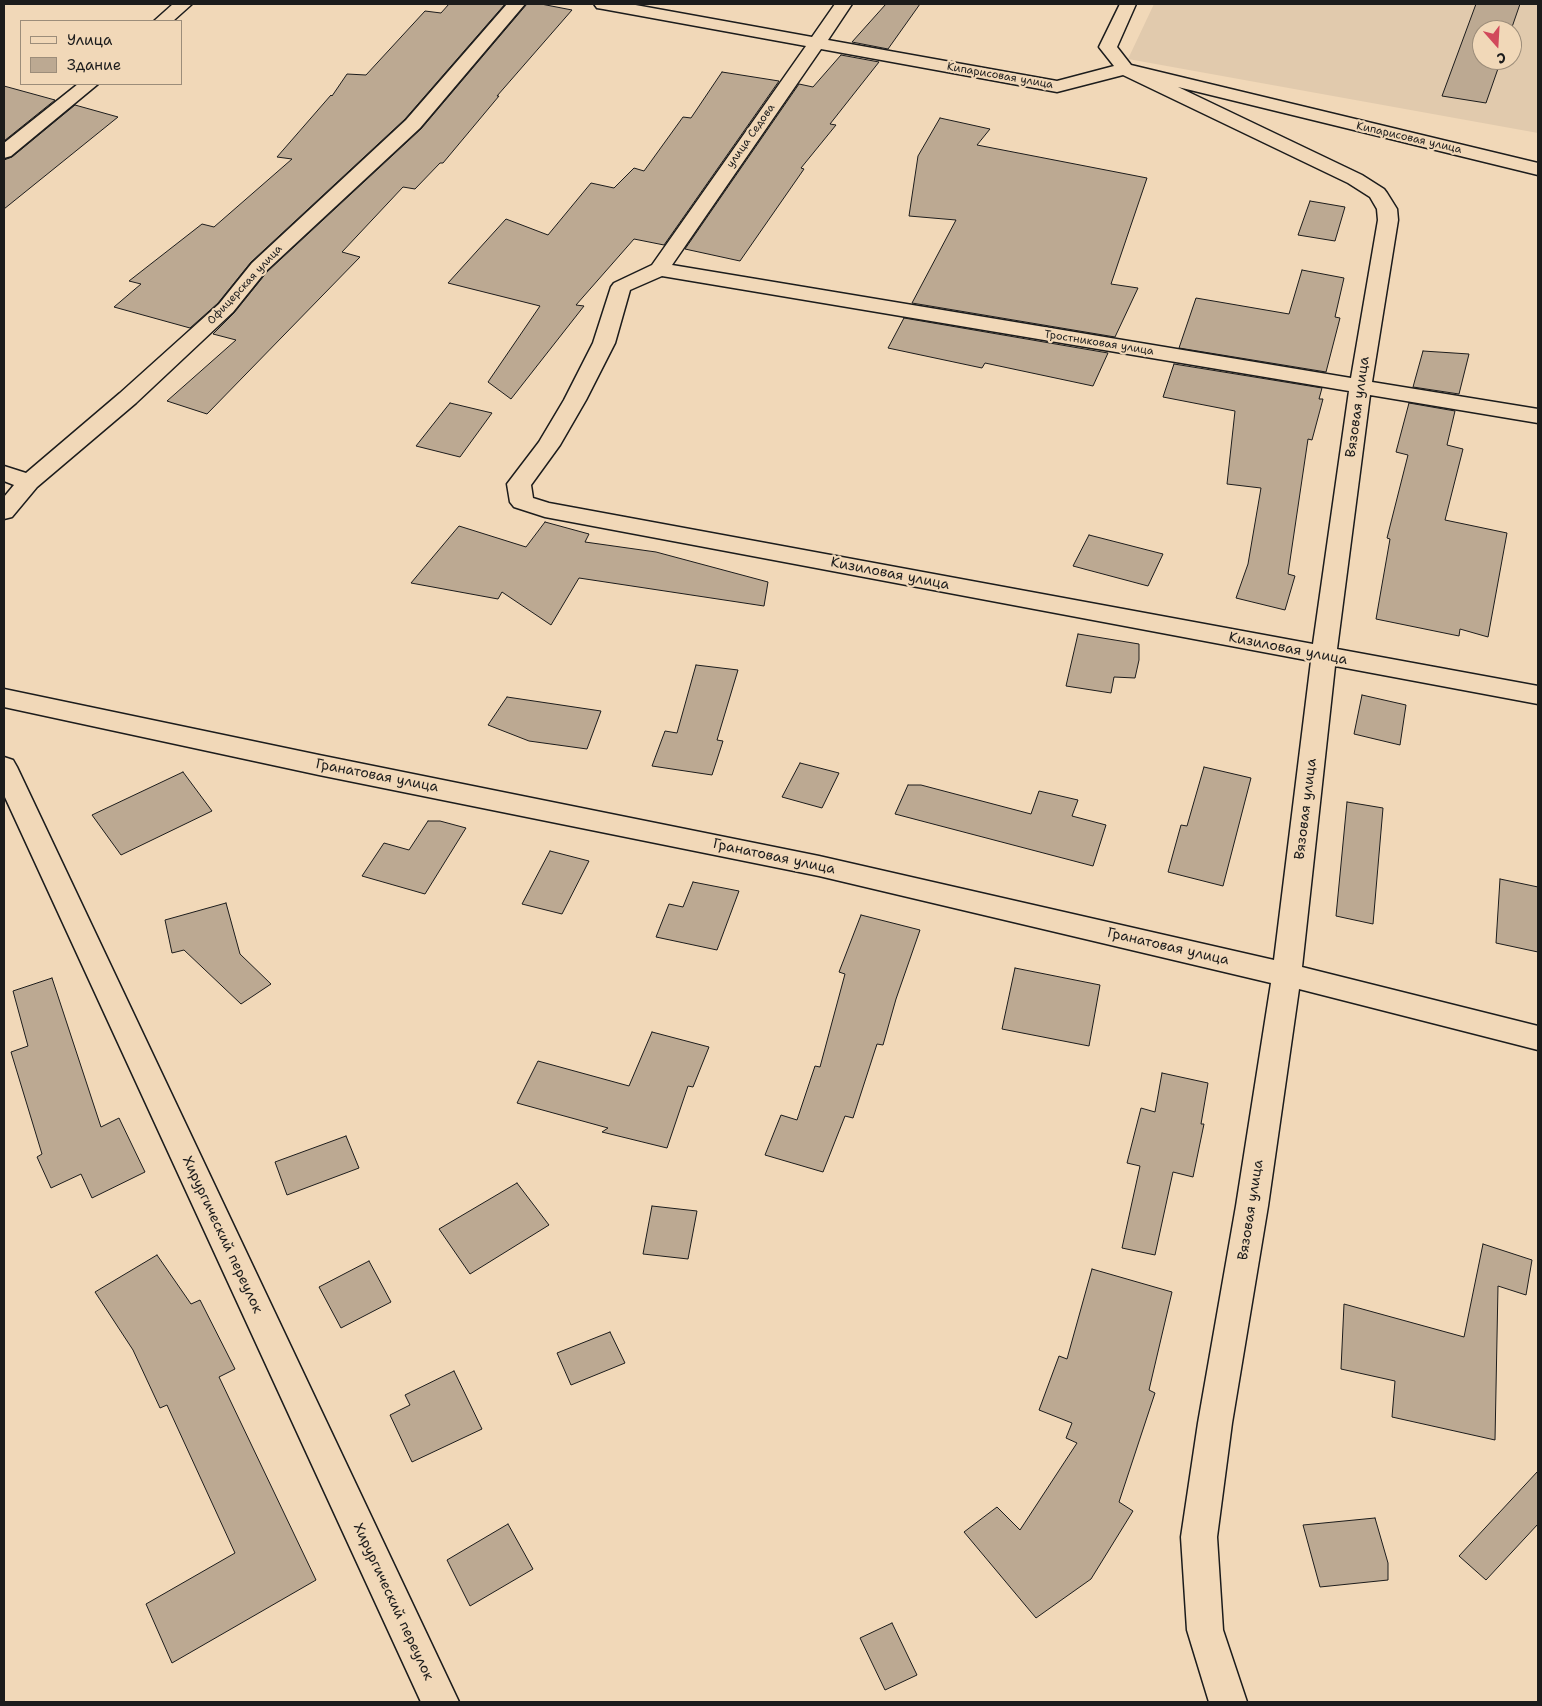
<!DOCTYPE html>
<meta charset="utf-8">
<style>
body{margin:0}
#map{position:relative;width:1542px;height:1706px;overflow:hidden;background:#f1d8b8;font-family:"Shantell Sans",sans-serif}
canvas{display:block}
.frame{position:absolute;inset:0;border:5px solid #1c1c1c;pointer-events:none}
.legend{position:absolute;left:20px;top:20px;width:162px;height:65px;box-sizing:border-box;background:#f1d8b8;border:1px solid #9c8d7a;margin:0;padding:6px 9px;list-style:none;font-size:15px;color:#1c1c1c}
.legend li{display:flex;align-items:center;gap:10px;height:25px}
.legend b{width:25px;border:1px solid #9c8d7a}
.north{position:absolute;left:1472px;top:20px;width:50px;height:50px;box-sizing:border-box;background:#f1d8b8;border:1px solid #9c8d7a;border-radius:50%;rotate:161deg;font-size:14px;font-weight:700;line-height:20px;text-align:center;color:#1c1c1c}
.north::after{content:'';display:block;margin:auto;width:18px;height:22px;background:#d1495b;clip-path:polygon(50% 0,100% 100%,50% 72%,0 100%)}
</style>
<div id="map">
<canvas width="1542" height="1706"></canvas>
<div class="frame"></div>
<ul class="legend">
<li><b style="height:6px;background:#f1d8b8"></b>Улица</li>
<li><b style="height:14px;background:#bca992"></b>Здание</li>
</ul>
<div class="north">С</div>
</div>
<script>
const c = document.querySelector('canvas').getContext('2d');
c.lineJoin = 'round';
function fill(path, color) { c.fillStyle = color; c.fill(path, 'evenodd'); }
const poly = rows => new Path2D(rows.map(r => 'M' + r).join(''));
function trace(path, color, width, dash) { c.strokeStyle = color; c.lineWidth = width; c.lineCap = dash ? 'butt' : 'round'; c.setLineDash(dash || []); c.stroke(path); }
function drawText(font, color, halo, rows, align = 'center') {
  c.font = font + ' "Shantell Sans",sans-serif'; c.lineWidth = 4.5; c.setLineDash([]); c.textBaseline = 'middle'; c.strokeStyle = halo; c.fillStyle = color; for (const [text, x, y, turn = 0] of rows) {
    c.save(); c.translate(x, y); c.rotate((+turn || 0) * Math.PI / 180); c.textAlign = isNaN(turn) ? turn : align; if (halo) c.strokeText(text, 0, 0); c.fillText(text, 0, 0); c.restore();
  }
}
const built = poly([
 [1154,4,1538,4,1538,133,1128,59],
 [1482,30,1512,30,1512,60,1482,60]
]);
const building = poly([
 [449,4,505,4,405,119,251,262,218,303,190,328,114,307,141,284,129,281,202,224,214,227,292,159,277,157,331,95,332,96,347,74,366,75,425,11,441,13,449,4],
 [527,4,541,4,572,10,497,96,499,96,443,163,440,163,415,189,403,187,342,252,360,257,207,414,167,401,236,340,213,334,234,313,267,272,421,129,527,4],
 [886,4,920,4,888,49,852,42,886,4],
 [1476,4,1520,4,1511,30,1482,30,1482,60,1501,60,1486,103,1442,96,1476,4],
 [841,55,879,62,830,124,836,125,801,168,804,169,740,261,685,249,799,84,813,87,841,55],
 [722,72,779,81,664,245,634,239,576,305,584,306,511,399,488,382,540,306,448,283,506,219,548,235,591,183,614,188,634,168,644,171,683,117,691,118,722,72],
 [4,86,55,100,4,141,4,86],
 [75,105,118,117,4,209,4,160,12,157,75,105],
 [940,118,990,129,977,145,1147,178,1111,284,1138,288,1115,337,912,303,956,220,909,216,918,156,940,118],
 [1310,201,1345,207,1335,241,1298,235,1310,201],
 [1302,270,1344,278,1335,317,1340,318,1326,372,1179,348,1196,298,1289,314,1302,270],
 [904,318,1108,353,1093,386,985,363,982,368,888,348,904,318],
 [1423,351,1469,354,1459,394,1413,387,1423,351],
 [1174,364,1322,388,1319,399,1323,399,1312,440,1308,439,1288,574,1295,576,1285,610,1236,598,1248,564,1261,488,1227,484,1235,411,1163,397,1174,364],
 [450,403,492,413,460,457,416,446,450,403],
 [1409,403,1455,411,1447,445,1463,449,1445,520,1507,533,1488,637,1460,629,1459,636,1376,619,1390,539,1387,538,1408,455,1396,452,1409,403],
 [545,522,589,534,585,542,656,552,768,582,764,606,579,578,551,625,502,592,498,599,411,583,459,526,526,547,545,522],
 [1089,535,1163,554,1148,586,1073,566,1089,535],
 [1078,634,1139,644,1139,660,1135,678,1114,677,1111,693,1066,686,1078,634],
 [696,665,738,670,717,740,723,741,712,775,652,766,665,731,677,733,696,665],
 [1362,695,1406,705,1400,745,1354,734,1362,695],
 [507,697,601,711,587,749,529,741,488,725,507,697],
 [800,763,839,773,822,808,782,797,800,763],
 [1204,767,1251,778,1223,886,1168,872,1181,825,1187,826,1204,767],
 [183,772,212,811,121,855,92,815,183,772],
 [908,785,921,785,1031,814,1039,791,1078,800,1072,816,1106,825,1093,866,895,814,908,785],
 [1347,802,1383,808,1373,924,1336,916,1347,802],
 [428,821,440,821,466,828,425,894,362,876,384,843,409,850,428,821],
 [550,851,589,861,562,914,522,904,550,851],
 [1500,879,1538,887,1538,952,1496,943,1500,879],
 [693,882,739,891,717,950,656,937,669,904,683,907,693,882],
 [226,903,240,954,271,984,241,1004,184,950,172,953,165,920,226,903],
 [861,915,920,930,896,999,883,1045,877,1044,853,1118,845,1116,823,1172,765,1155,781,1115,797,1120,815,1066,820,1067,845,974,839,972,861,915],
 [1015,968,1100,985,1089,1046,1002,1029,1015,968],
 [52,978,101,1127,119,1118,145,1172,92,1198,81,1174,51,1188,37,1157,42,1154,11,1052,28,1046,13,991,52,978],
 [652,1032,709,1047,693,1087,688,1086,667,1148,602,1132,608,1128,517,1103,538,1061,629,1086,652,1032],
 [1162,1073,1208,1083,1201,1124,1204,1124,1193,1177,1173,1172,1155,1255,1122,1248,1140,1166,1127,1163,1141,1108,1155,1112,1162,1073],
 [346,1136,359,1168,287,1195,275,1162,346,1136],
 [517,1183,549,1225,470,1274,439,1229,517,1183],
 [652,1206,697,1211,688,1259,643,1254,652,1206],
 [1483,1244,1532,1260,1526,1295,1498,1286,1495,1440,1392,1417,1395,1381,1341,1369,1344,1304,1464,1337,1483,1244],
 [157,1255,191,1304,200,1300,235,1369,219,1377,316,1580,172,1663,146,1604,235,1553,167,1405,160,1408,133,1350,95,1292,157,1255],
 [369,1261,391,1302,341,1328,319,1287,369,1261],
 [1092,1269,1172,1292,1149,1390,1155,1393,1119,1502,1133,1511,1091,1579,1036,1618,964,1532,997,1507,1020,1530,1077,1443,1066,1438,1072,1423,1039,1410,1059,1356,1067,1359,1092,1269],
 [610,1332,625,1363,571,1385,557,1353,610,1332],
 [454,1371,482,1429,412,1462,390,1415,410,1405,405,1395,454,1371],
 [1538,1471,1538,1524,1486,1580,1459,1556,1538,1471],
 [1375,1518,1388,1563,1388,1580,1320,1587,1303,1525,1375,1518],
 [508,1524,533,1569,470,1606,447,1560,508,1524],
 [892,1623,917,1675,885,1690,860,1638,892,1623]
]);
const minor = poly([
 [173,4,192,4,173,21,154,21,173,4],
 [507,4,525,4,420,128,266,271,233,312,136,403,37,487,12,517,4,519,4,497,14,485,4,481,4,466,26,473,120,393,219,304,252,263,406,120,507,4],
 [594,4,630,4,812,37,835,4,852,4,828,40,1057,81,1114,66,1099,47,1120,4,1136,4,1117,47,1131,65,1538,163,1538,175,1178,87,1362,175,1384,189,1387,193,1397,209,1398,220,1372,382,1538,409,1538,423,1370,395,1337,649,1538,686,1538,704,1335,666,1302,967,1538,1026,1538,1050,1299,989,1268,1206,1232,1423,1217,1537,1223,1630,1247,1702,1209,1702,1187,1630,1181,1537,1198,1423,1236,1206,1271,983,819,876,319,775,4,707,4,689,319,755,819,856,1274,960,1311,661,545,517,514,507,510,502,507,484,539,442,564,400,593,343,611,287,614,283,652,265,806,46,603,9,597,8,594,4],
 [821,49,1057,92,1123,75,1348,183,1370,197,1377,209,1378,220,1351,378,672,265,821,49],
 [662,276,1349,391,1313,644,549,503,533,498,531,485,560,445,586,400,615,343,630,290,662,276],
 [78,84,98,84,11,156,4,158,4,143,78,84],
 [4,757,13,760,17,767,459,1702,421,1702,4,795,4,757]
]);
const farStreetnames = [
 ["Кипарисовая улица",1000,76,10],
 ["улица Седова",751,136,-55],
 ["Кипарисовая улица",1409,138,13],
 ["Офицерская улица",245,285,-47],
 ["Тростниковая улица",1099,343,9]
];
const streetNames = [
 ["Вязовая улица",1358,407,-82],
 ["Кизиловая улица",890,574,11],
 ["Кизиловая улица",1288,649,11],
 ["Гранатовая улица",377,776,11],
 ["Вязовая улица",1306,809,-83],
 ["Гранатовая улица",774,857,12],
 ["Гранатовая улица",1168,947,13],
 ["Вязовая улица",1251,1210,-81],
 ["Хирургический переулок",222,1235,65],
 ["Хирургический переулок",393,1602,65]
];
fill(built, '#e1caad');
fill(building, '#bca992');
trace(building, '#1c1c1c', 1);
trace(minor, '#1c1c1c', 3);
fill(minor, '#f1d8b8');
drawText('11px', '#1c1c1c', '#f1d8b8', farStreetnames);
drawText('14px', '#1c1c1c', '#f1d8b8', streetNames);
</script>
